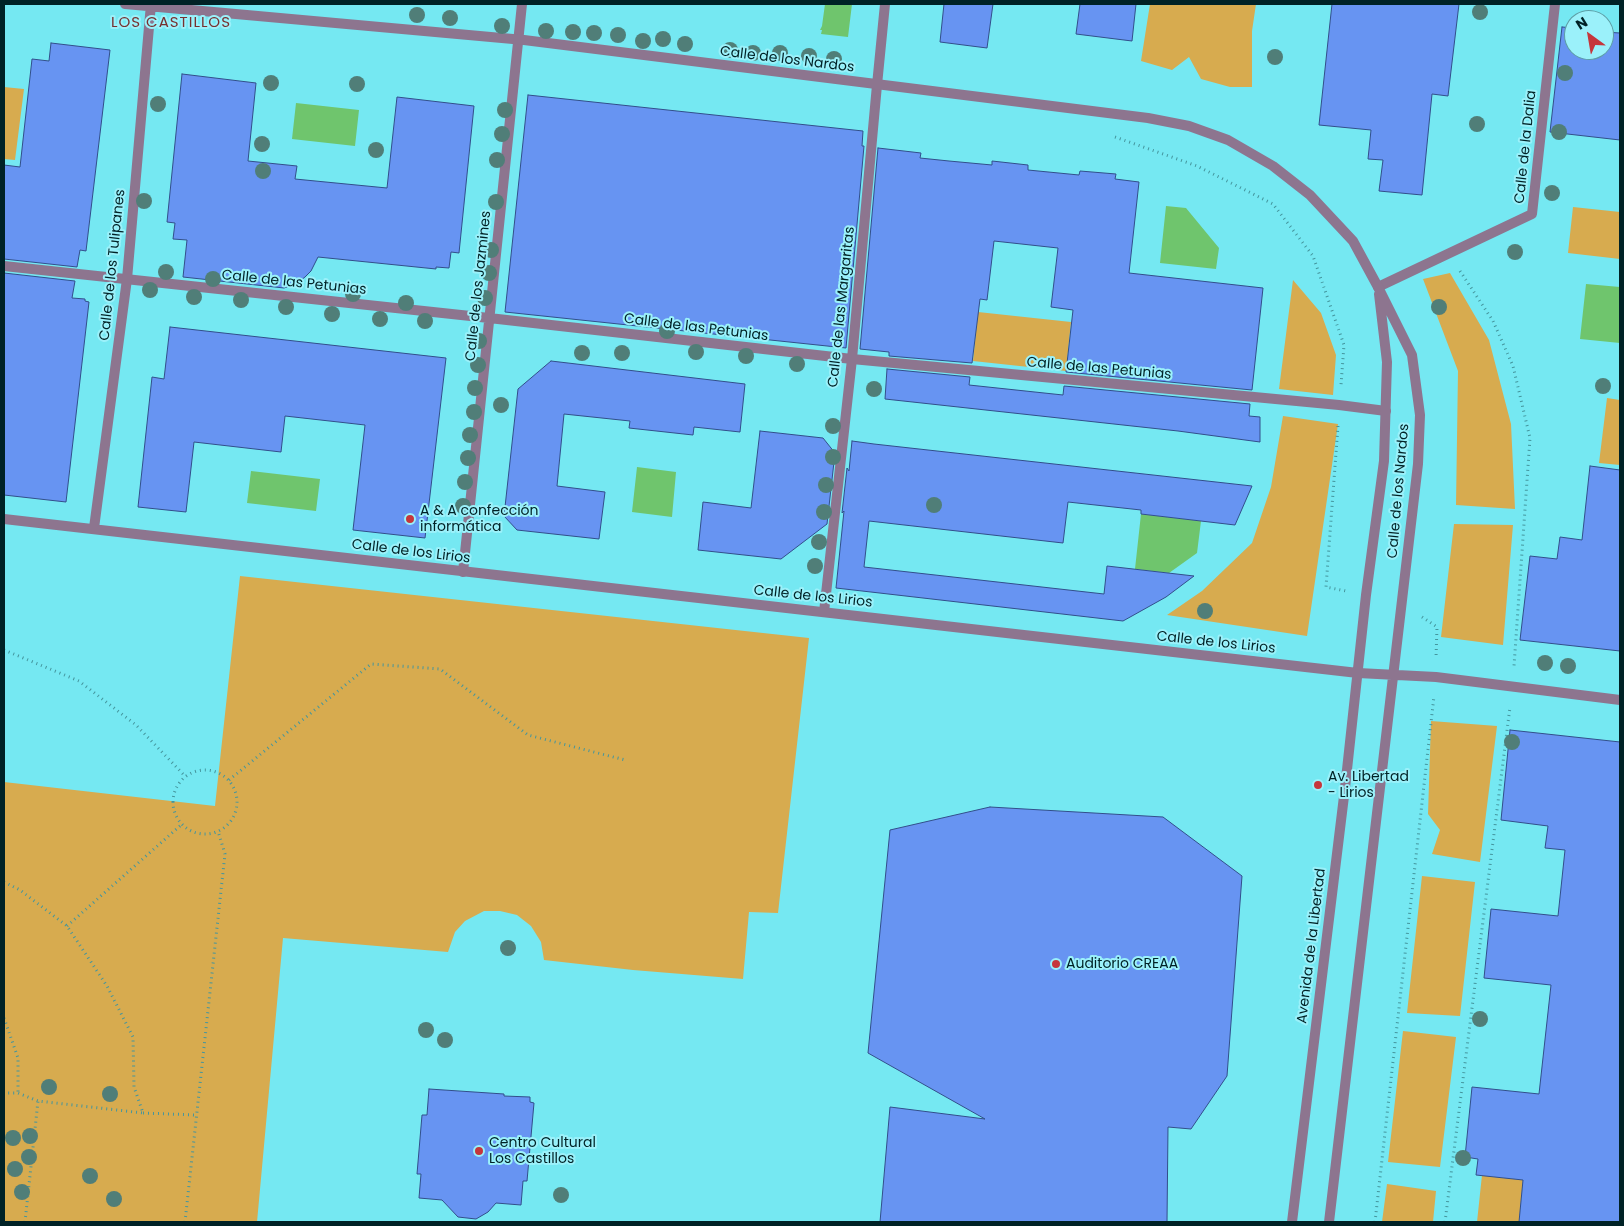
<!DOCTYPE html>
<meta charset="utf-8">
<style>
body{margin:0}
#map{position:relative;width:1624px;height:1226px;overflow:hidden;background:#75e8f2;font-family:Poppins,sans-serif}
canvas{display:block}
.frame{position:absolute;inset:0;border:5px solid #002226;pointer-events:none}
.north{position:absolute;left:1564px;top:10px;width:50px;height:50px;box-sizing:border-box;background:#9bf1fa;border:1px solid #5d9ea5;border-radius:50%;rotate:328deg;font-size:14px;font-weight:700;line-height:20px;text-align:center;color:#002226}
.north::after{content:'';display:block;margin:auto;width:18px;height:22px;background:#c5363b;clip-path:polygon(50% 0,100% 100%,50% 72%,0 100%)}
</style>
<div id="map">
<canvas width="1624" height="1226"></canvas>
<div class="frame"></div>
<div class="north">N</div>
</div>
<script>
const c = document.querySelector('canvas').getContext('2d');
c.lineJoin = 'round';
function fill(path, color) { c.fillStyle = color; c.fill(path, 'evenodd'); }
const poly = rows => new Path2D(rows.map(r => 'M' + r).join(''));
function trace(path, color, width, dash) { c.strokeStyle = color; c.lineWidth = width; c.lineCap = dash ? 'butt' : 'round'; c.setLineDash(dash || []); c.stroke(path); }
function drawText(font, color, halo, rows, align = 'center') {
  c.font = font + ' Poppins,sans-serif'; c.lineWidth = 4; c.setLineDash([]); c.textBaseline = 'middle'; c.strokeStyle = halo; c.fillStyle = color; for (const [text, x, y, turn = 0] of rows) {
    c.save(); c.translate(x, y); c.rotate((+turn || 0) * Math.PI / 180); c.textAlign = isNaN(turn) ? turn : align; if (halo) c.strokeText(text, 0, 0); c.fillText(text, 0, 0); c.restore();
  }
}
const green = poly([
 [1150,4,1256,4,1252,31,1252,87,1230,87,1201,79,1189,57,1172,70,1141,61],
 [4,87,24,89,15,160,4,159],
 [1573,207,1620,212,1620,259,1568,253],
 [1450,273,1489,340,1511,424,1515,509,1456,505,1458,371,1423,279],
 [1293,280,1321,313,1336,355,1333,395,1279,389],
 [978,312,1071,322,1066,371,973,361],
 [1607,398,1620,400,1620,465,1599,463],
 [1283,416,1338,424,1307,636,1167,615,1202,591,1252,543,1271,487],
 [1454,524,1513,525,1503,645,1441,637],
 [240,576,809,638,778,913,749,912,743,979,633,970,544,960,541,942,531,926,517,915,500,911,484,911,465,921,455,932,448,952,283,938,257,1222,4,1222,4,782,215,806],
 [1431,721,1497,726,1480,862,1432,854,1440,830,1428,814],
 [1422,876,1475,882,1460,1016,1407,1013],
 [1403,1031,1456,1037,1440,1167,1388,1162],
 [1482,1175,1523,1180,1519,1222,1477,1222],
 [1387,1184,1436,1191,1433,1222,1382,1222]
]);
const water = poly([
 [825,4,852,4,848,37,821,34,822,30,820,30,822,26],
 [296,103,359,110,355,146,292,139],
 [1166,206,1186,208,1219,248,1216,269,1160,263],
 [1586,284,1620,287,1620,343,1580,339],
 [637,467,676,472,672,517,632,512],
 [251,471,320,479,316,511,247,503],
 [1141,514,1201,521,1197,553,1169,573,1135,569]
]);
const building = poly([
 [944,4,993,4,987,48,940,42,944,4],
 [1080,4,1136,4,1132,41,1076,34,1080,4],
 [1332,4,1459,4,1448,96,1432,94,1422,195,1379,191,1383,160,1368,159,1371,130,1319,125,1332,4],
 [1562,27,1574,28,1574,50,1604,50,1604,32,1620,33,1620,140,1550,132,1562,27],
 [51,43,110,50,86,251,80,250,77,267,4,259,4,165,20,167,32,59,49,61,51,43],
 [182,74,256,83,248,161,297,166,295,179,387,188,397,97,474,106,459,253,451,252,449,268,436,267,436,269,318,257,311,271,305,277,296,284,284,288,183,277,187,240,173,239,175,223,167,222,182,74],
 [528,95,863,131,862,146,864,146,846,348,505,312,528,95],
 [878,148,921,153,920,158,949,161,992,165,992,161,1028,165,1028,170,1079,175,1080,171,1116,174,1115,179,1139,182,1129,273,1263,288,1252,390,1066,372,1073,310,1051,307,1058,248,994,241,987,300,980,299,972,363,889,356,889,352,860,349,878,148],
 [4,273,75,281,72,298,85,299,85,301,89,302,66,502,4,495,4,273],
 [170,327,446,358,425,538,353,530,365,425,285,416,281,452,194,442,186,512,138,507,152,377,164,379,170,327],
 [551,361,745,384,740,432,694,427,693,435,629,428,630,421,564,414,557,486,605,492,599,539,517,530,504,516,518,389,551,361],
 [887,369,970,377,969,385,1063,395,1064,386,1250,404,1249,416,1260,417,1260,442,1178,431,885,399,887,369],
 [760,431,823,438,835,453,827,524,781,559,698,550,703,502,751,508,760,431],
 [852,441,874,444,1252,486,1235,525,1141,514,1141,510,1068,502,1063,543,869,521,864,567,1104,594,1107,566,1194,576,1166,597,1123,621,836,588,844,511,842,513,847,468,849,471,852,441],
 [1590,466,1620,470,1620,651,1520,640,1530,556,1557,559,1560,537,1582,540,1590,466],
 [1510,730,1620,742,1620,1222,1519,1222,1523,1180,1476,1175,1478,1159,1465,1157,1472,1087,1539,1094,1551,985,1484,978,1491,909,1558,916,1565,850,1545,848,1548,826,1501,820,1510,730],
 [990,807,1163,817,1242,876,1227,1076,1191,1129,1168,1127,1167,1222,880,1222,890,1107,985,1119,868,1053,890,830,990,807],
 [429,1089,504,1094,504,1096,530,1097,530,1102,534,1103,527,1181,523,1181,521,1205,496,1203,488,1212,476,1219,458,1217,442,1200,419,1198,421,1174,417,1174,422,1115,427,1115,429,1089]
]);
const path = poly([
 [1115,137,1197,166,1273,204,1313,256,1344,345,1341,385],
 [1460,271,1493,321,1513,366,1530,438,1514,666],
 [1338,426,1326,587,1346,591],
 [1422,617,1437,627,1436,658],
 [4,650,79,681,136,725,185,776],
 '173 802a32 32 0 1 1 64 0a32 32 0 1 1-64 0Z',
 [229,780,371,664,440,669,528,735,625,760],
 [4,882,20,890,67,926,107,986,133,1037,134,1087,143,1113,38,1101,18,1093,4,1093],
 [67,926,181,825],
 [4,1018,18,1058,18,1093],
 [143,1113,196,1115],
 [25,1222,38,1101],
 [185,1222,225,854,218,831],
 [476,1222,476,1219],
 [1375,1222,1434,696],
 [1445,1222,1510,707]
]);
const pedestrian = poly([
 [4,266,489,318,852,359,1339,405,1386,411],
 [1378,287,1532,214,1555,4],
 [463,572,522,4],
 [824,612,852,359,877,85]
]);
const minor = poly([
 [125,4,524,40,1148,118,1189,126,1228,140,1273,166,1310,195,1353,241,1378,287,1412,355,1420,415,1418,464,1329,1222],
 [877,85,885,4],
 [4,519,1358,673,1436,677,1620,700],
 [94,528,127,279,151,4],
 [1292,1222,1345,788,1366,595,1384,461,1387,362,1379,294]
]);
const trees = [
 [1480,12],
 [417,15],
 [450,18],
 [502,26],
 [546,31],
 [573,32],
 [594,33],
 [618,35],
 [663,39],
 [643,41],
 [685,44],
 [730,50],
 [753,53],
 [780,53],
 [809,56],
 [1275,57],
 [834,59],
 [1565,73],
 [271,83],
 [357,84],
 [158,104],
 [505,110],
 [1477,124],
 [1559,132],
 [502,134],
 [262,144],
 [376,150],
 [497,160],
 [263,171],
 [1552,193],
 [144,201],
 [496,202],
 [491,250],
 [1515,252],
 [166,272],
 [489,273],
 [213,279],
 [150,290],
 [353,294],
 [194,297],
 [485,298],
 [241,300],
 [406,303],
 [286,307],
 [1439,307],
 [332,314],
 [380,319],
 [425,321],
 [667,331],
 [479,341],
 [696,352],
 [582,353],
 [622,353],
 [746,356],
 [797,364],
 [478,365],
 [1603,386],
 [475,388],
 [874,389],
 [501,405],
 [474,412],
 [833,426],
 [470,435],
 [833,457],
 [468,458],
 [465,482],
 [826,485],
 [934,505],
 [463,506],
 [824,512],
 [819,542],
 [815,566],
 [1205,611],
 [1545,663],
 [1568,666],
 [1512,742],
 [508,948],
 [1480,1019],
 [426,1030],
 [445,1040],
 [49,1087],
 [110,1094],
 [30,1136],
 [13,1138],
 [29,1157],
 [1463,1158],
 [15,1169],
 [90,1176],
 [22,1192],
 [561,1195],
 [114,1199]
];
const markers = [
 [410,519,5,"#c5363b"],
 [1318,785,5,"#c5363b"],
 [1056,964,5,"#c5363b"],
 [479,1151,5,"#c5363b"]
];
const streetNames = [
 ["Calle de los Nardos",787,60,7],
 ["Calle de la Dalia",1526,147,-84],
 ["Calle de los Tulipanes",113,265,-84],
 ["Calle de las Petunias",294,283,6],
 ["Calle de los Jazmines",479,286,-84],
 ["Calle de las Margaritas",842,307,-84],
 ["Calle de las Petunias",696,328,7],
 ["Calle de las Petunias",1099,369,5],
 ["Calle de los Nardos",1399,491,-85],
 ["Calle de los Lirios",411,552,7],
 ["Calle de los Lirios",813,597,6],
 ["Calle de los Lirios",1216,643,6],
 ["Avenida de la Libertad",1312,946,-83]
];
const poiNames = [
 ["A & A confección",420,511],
 ["informática",420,527],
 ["Av. Libertad",1328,777],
 ["- Lirios",1328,793],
 ["Auditorio CREAA",1066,964],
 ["Centro Cultural",489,1143],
 ["Los Castillos",489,1159]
];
const neighbourhoodNames = [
 ["LOS CASTILLOS",171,23]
];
fill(green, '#d7ab4f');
fill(water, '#6fc56d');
fill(building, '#6794f2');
trace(building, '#324e8a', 1);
trace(path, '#44959d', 3, [1, 4]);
trace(pedestrian, '#8d758f', 10);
trace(minor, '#8d758f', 10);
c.fillStyle = '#507e78';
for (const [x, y] of trees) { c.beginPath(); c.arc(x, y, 8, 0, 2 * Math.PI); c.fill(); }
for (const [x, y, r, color] of markers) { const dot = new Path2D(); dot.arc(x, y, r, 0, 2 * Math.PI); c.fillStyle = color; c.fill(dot); trace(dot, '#9bf1fa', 2); }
drawText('14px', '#002226', '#9bf1fa', streetNames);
drawText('14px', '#002226', '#9bf1fa', poiNames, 'left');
c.letterSpacing = '1px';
drawText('15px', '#77302f', '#9bf1fa', neighbourhoodNames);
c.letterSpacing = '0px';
</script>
